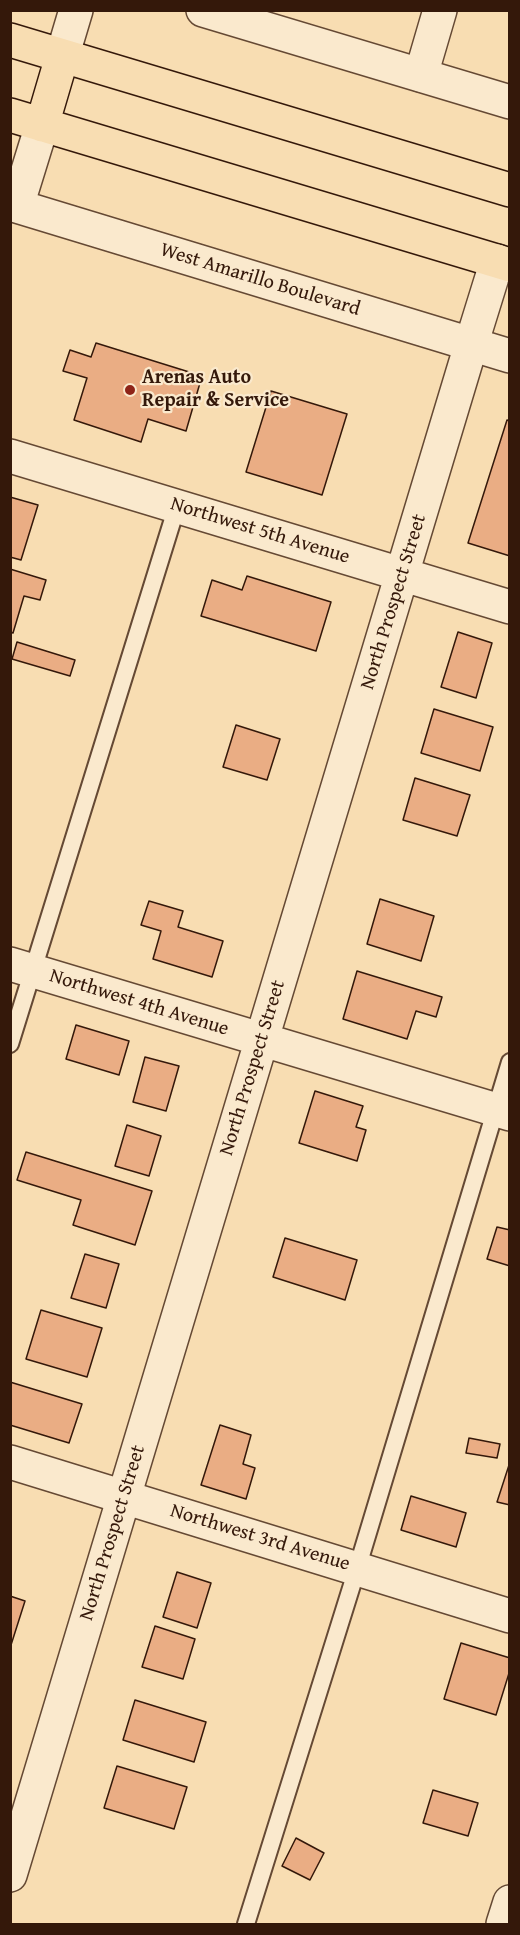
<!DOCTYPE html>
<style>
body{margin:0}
#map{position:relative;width:520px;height:1935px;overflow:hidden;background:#f8ddb2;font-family:"Gentium Book Plus",serif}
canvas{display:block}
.frame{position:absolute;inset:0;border:12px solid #34180a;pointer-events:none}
</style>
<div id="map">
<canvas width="520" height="1935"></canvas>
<div class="frame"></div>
</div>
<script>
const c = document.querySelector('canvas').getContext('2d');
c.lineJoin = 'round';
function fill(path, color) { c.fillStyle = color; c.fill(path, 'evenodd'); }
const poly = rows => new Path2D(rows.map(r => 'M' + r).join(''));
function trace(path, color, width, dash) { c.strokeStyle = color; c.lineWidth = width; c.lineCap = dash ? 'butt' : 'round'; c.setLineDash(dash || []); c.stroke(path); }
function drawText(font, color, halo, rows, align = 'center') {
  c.font = font + ' "Gentium Book Plus",serif'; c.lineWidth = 4.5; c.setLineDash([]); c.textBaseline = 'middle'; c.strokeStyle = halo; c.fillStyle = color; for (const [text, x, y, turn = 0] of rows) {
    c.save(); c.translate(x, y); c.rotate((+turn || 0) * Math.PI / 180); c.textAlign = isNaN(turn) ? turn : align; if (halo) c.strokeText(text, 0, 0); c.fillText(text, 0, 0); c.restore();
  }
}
const building = poly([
 [96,343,202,376,186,431,148,419,141,442,74,420,87,378,63,371,70,350,91,357,96,343],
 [271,391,347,414,322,495,246,472,271,391],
 [507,420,510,421,510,556,468,543,507,420],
 [10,497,38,505,21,560,10,557,10,497],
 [10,569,46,580,40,600,24,596,13,633,10,632,10,569],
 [247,576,331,602,316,651,201,616,212,580,242,590,247,576],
 [458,632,492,643,476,698,441,687,458,632],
 [17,642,75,660,70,676,12,659,17,642],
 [434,709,493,727,480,771,421,753,434,709],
 [236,725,280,739,267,780,223,767,236,725],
 [415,778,470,795,457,836,403,820,415,778],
 [380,899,434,916,421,961,367,944,380,899],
 [149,901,183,911,178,927,223,941,212,977,153,959,161,931,141,925,149,901],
 [357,971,442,997,436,1017,416,1011,407,1039,343,1019,357,971],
 [76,1025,129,1041,119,1075,66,1059,76,1025],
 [145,1057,179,1066,166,1111,133,1102,145,1057],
 [315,1091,363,1106,356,1127,366,1130,357,1161,299,1143,315,1091],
 [127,1125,161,1136,149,1176,115,1166,127,1125],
 [26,1152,152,1191,135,1245,73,1225,81,1200,17,1180,26,1152],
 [497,1227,510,1230,510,1266,487,1259,497,1227],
 [285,1238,357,1260,345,1300,273,1277,285,1238],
 [85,1254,119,1264,106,1308,71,1298,85,1254],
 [41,1310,102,1328,87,1377,26,1359,41,1310],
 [10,1382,82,1404,69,1443,10,1425,10,1382],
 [220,1425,251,1435,243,1464,255,1468,246,1499,201,1485,220,1425],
 [469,1438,500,1444,497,1458,466,1453,469,1438],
 [510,1462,510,1505,497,1502,510,1462],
 [411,1496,466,1513,456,1547,401,1530,411,1496],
 [177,1572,211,1583,197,1628,163,1617,177,1572],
 [10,1596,25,1601,11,1645,10,1645,10,1596],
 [155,1626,195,1639,183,1679,142,1667,155,1626],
 [461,1643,510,1658,510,1670,496,1715,444,1699,461,1643],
 [135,1700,206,1722,194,1762,123,1740,135,1700],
 [117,1766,187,1787,174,1829,104,1808,117,1766],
 [433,1790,478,1803,468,1836,423,1823,433,1790],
 [296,1838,324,1853,310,1880,282,1866,296,1838]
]);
const service = poly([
 [10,1044,177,506],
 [246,1924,357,1569,510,1062]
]);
const minor = poly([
 [421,75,440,10],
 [10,456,510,607],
 [10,964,510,1114],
 [10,1875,471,345],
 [503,1924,510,1902]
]);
const tertiary = poly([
 [203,10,510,102],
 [62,57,76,10],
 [10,204,510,356],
 [17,206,42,125],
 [471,345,497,261],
 [10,1462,510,1616]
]);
const trunk = poly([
 [10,40,510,190],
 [10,115,510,265],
 [42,125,62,57]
]);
const markers = [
 [130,390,6,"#8f2418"]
];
const streetNames = [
 ["West Amarillo Boulevard",260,280,17],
 ["Northwest 5th Avenue",260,531,17],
 ["North Prospect Street",394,602,-73],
 ["Northwest 4th Avenue",139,1003,17],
 ["North Prospect Street",253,1068,-73],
 ["North Prospect Street",113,1533,-73],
 ["Northwest 3rd Avenue",260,1538,17]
];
const poiNames = [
 ["Arenas Auto",142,378],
 ["Repair & Service",142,401]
];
fill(building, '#eaad84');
trace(building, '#34180a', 1.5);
trace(service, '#654934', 20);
trace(minor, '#654934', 36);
trace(tertiary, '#654934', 36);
trace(trunk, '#34180a', 36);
trace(service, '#fae9cd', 16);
trace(minor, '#fae9cd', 33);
trace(tertiary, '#fae9cd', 33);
trace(trunk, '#f8ddb2', 33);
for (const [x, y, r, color] of markers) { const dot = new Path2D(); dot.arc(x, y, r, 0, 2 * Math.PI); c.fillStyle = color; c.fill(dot); trace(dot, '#fae9cd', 2); }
drawText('20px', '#34180a', '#fae9cd', streetNames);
drawText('bold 20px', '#34180a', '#fae9cd', poiNames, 'left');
</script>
